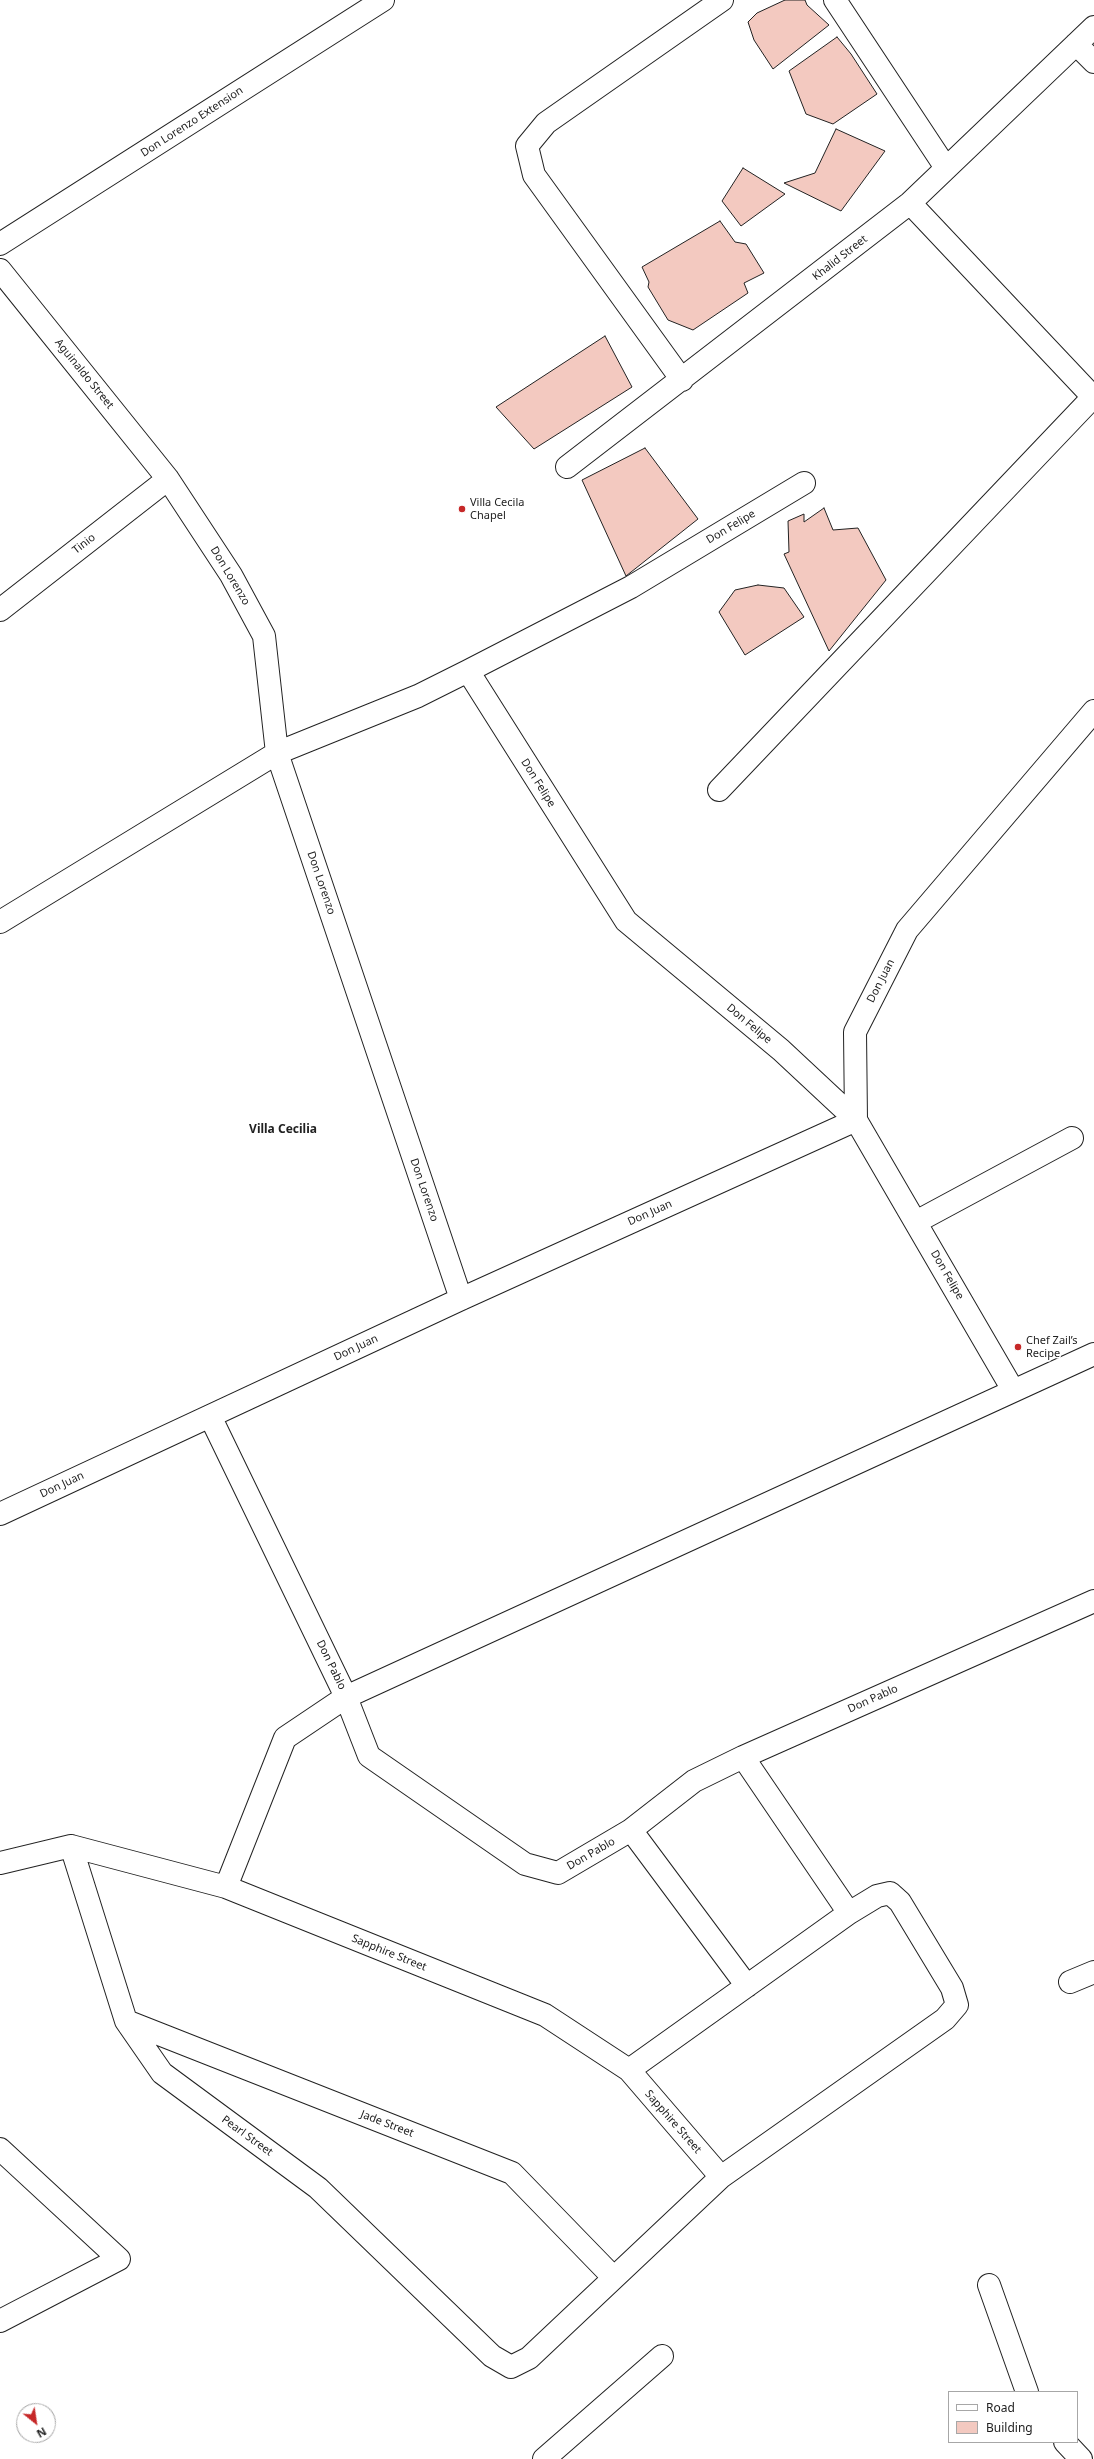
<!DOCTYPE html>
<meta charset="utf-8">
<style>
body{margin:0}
#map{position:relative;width:1094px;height:2459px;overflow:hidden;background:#fff;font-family:"Noto Sans",sans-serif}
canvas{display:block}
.legend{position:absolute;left:948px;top:2391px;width:130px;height:52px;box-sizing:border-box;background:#fff;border:1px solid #a7a7a7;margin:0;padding:5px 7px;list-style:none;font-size:12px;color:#222}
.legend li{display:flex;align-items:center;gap:8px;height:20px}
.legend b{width:20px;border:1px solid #a7a7a7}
.north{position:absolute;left:16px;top:2403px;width:40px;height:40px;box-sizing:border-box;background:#fff;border:1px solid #a7a7a7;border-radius:50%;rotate:150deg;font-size:11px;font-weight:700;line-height:16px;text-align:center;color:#222}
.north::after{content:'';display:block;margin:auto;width:14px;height:18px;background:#c62828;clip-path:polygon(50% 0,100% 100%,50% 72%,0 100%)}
</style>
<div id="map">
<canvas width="1094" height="2459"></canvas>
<ul class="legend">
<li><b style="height:5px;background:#fff"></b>Road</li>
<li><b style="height:11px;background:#f3c9c0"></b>Building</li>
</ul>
<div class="north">N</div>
</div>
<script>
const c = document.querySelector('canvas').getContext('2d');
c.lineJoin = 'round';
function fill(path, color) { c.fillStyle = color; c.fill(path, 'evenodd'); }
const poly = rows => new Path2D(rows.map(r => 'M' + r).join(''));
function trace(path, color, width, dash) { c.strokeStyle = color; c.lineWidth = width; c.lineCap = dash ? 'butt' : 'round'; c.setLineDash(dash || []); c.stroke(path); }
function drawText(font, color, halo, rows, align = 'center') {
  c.font = font + ' "Noto Sans",sans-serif'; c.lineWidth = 3; c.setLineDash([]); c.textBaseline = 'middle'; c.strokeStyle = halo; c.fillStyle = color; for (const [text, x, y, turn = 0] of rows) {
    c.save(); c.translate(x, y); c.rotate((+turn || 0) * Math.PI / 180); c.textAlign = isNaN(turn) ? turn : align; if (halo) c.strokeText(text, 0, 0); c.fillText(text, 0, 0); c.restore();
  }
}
const building = poly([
 [785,0,805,0,807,5,829,25,773,69,754,40,748,22,757,13,785,0],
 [837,37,851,54,877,94,833,124,806,114,789,71,837,37],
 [836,129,885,151,841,211,784,183,815,173,836,129],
 [743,168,785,194,741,226,722,201,743,168],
 [720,221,735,242,746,244,764,273,744,283,748,293,693,330,668,320,648,287,649,282,642,267,720,221],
 [605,336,632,387,534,449,496,407,605,336],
 [645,448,698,519,626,576,582,480,645,448],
 [824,508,833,530,858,528,886,580,829,651,784,554,789,552,788,521,804,514,804,522,824,508],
 [758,585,784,588,804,617,745,655,719,612,735,590,758,585]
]);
const minor = poly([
 [835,0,946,168],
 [1076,44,1094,62],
 [910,203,1094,398],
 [0,244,383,0],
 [0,270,168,479,231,575,264,636,277,753,461,1299],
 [682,380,534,175,527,146,546,123,722,0],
 [567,467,910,203,1094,27],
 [0,610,168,479],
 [468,671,626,921,781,1050,856,1120,1013,1390],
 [719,790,1093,397],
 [0,922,277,753,418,696,468,671,631,587,804,483],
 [856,1120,855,1032,907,930,1094,711],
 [916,1222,1072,1138],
 [210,1416,346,1697,369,1756,525,1864,558,1873,631,1830,694,1781,743,1757,1094,1601],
 [0,1514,461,1299,856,1120],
 [743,1757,849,1913],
 [631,1830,747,1986],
 [71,1846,126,2021,162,2073,318,2188,492,2356,511,2367,529,2358,721,2177,945,2019,957,2005,952,1988,900,1902,890,1893,877,1896,849,1913,629,2070],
 [0,1863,71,1846,226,1887,545,2015,629,2070,721,2177],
 [226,1887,285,1738,346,1697,1094,1354],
 [1070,1982,1094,1972],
 [126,2021,512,2173,613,2277],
 [0,2149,119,2259,0,2321],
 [989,2285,1027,2392],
 [1065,2442,1081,2459],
 [544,2459,662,2356]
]);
const markers = [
 [462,509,4,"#c62828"],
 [1018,1347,4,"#c62828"]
];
const streetNames = [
 ["Don Lorenzo Extension",192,122,-33],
 ["Khalid Street",840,258,-38],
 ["Aguinaldo Street",84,374,51],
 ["Don Felipe",731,527,-31],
 ["Tinio",84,544,-38],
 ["Don Lorenzo",230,576,59],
 ["Don Felipe",538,783,58],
 ["Don Lorenzo",321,883,71],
 ["Don Juan",881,981,-63],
 ["Don Felipe",749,1024,40],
 ["Don Lorenzo",424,1190,71],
 ["Don Juan",650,1213,-24],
 ["Don Felipe",947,1275,60],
 ["Don Juan",356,1348,-25],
 ["Don Juan",62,1485,-25],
 ["Don Pablo",331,1665,64],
 ["Don Pablo",873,1699,-24],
 ["Don Pablo",591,1854,-30],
 ["Sapphire Street",389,1953,22],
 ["Sapphire Street",673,2122,49],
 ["Jade Street",387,2124,21],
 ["Pearl Street",247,2136,36]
];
const poiNames = [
 ["Villa Cecila",470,503],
 ["Chapel",470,516],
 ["Chef Zail’s",1026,1341],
 ["Recipe",1026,1354]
];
const neighbourhoodNames = [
 ["Villa Cecilia",283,1130]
];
fill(building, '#f3c9c0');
trace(building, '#222', 1);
trace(minor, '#222', 24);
trace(minor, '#fff', 22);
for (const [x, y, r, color] of markers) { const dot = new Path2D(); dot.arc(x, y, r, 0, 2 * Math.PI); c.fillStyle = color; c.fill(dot); trace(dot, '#fff', 1.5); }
drawText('11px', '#222', '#fff', streetNames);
drawText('11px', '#222', '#fff', poiNames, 'left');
drawText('bold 12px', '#222', '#fff', neighbourhoodNames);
</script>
